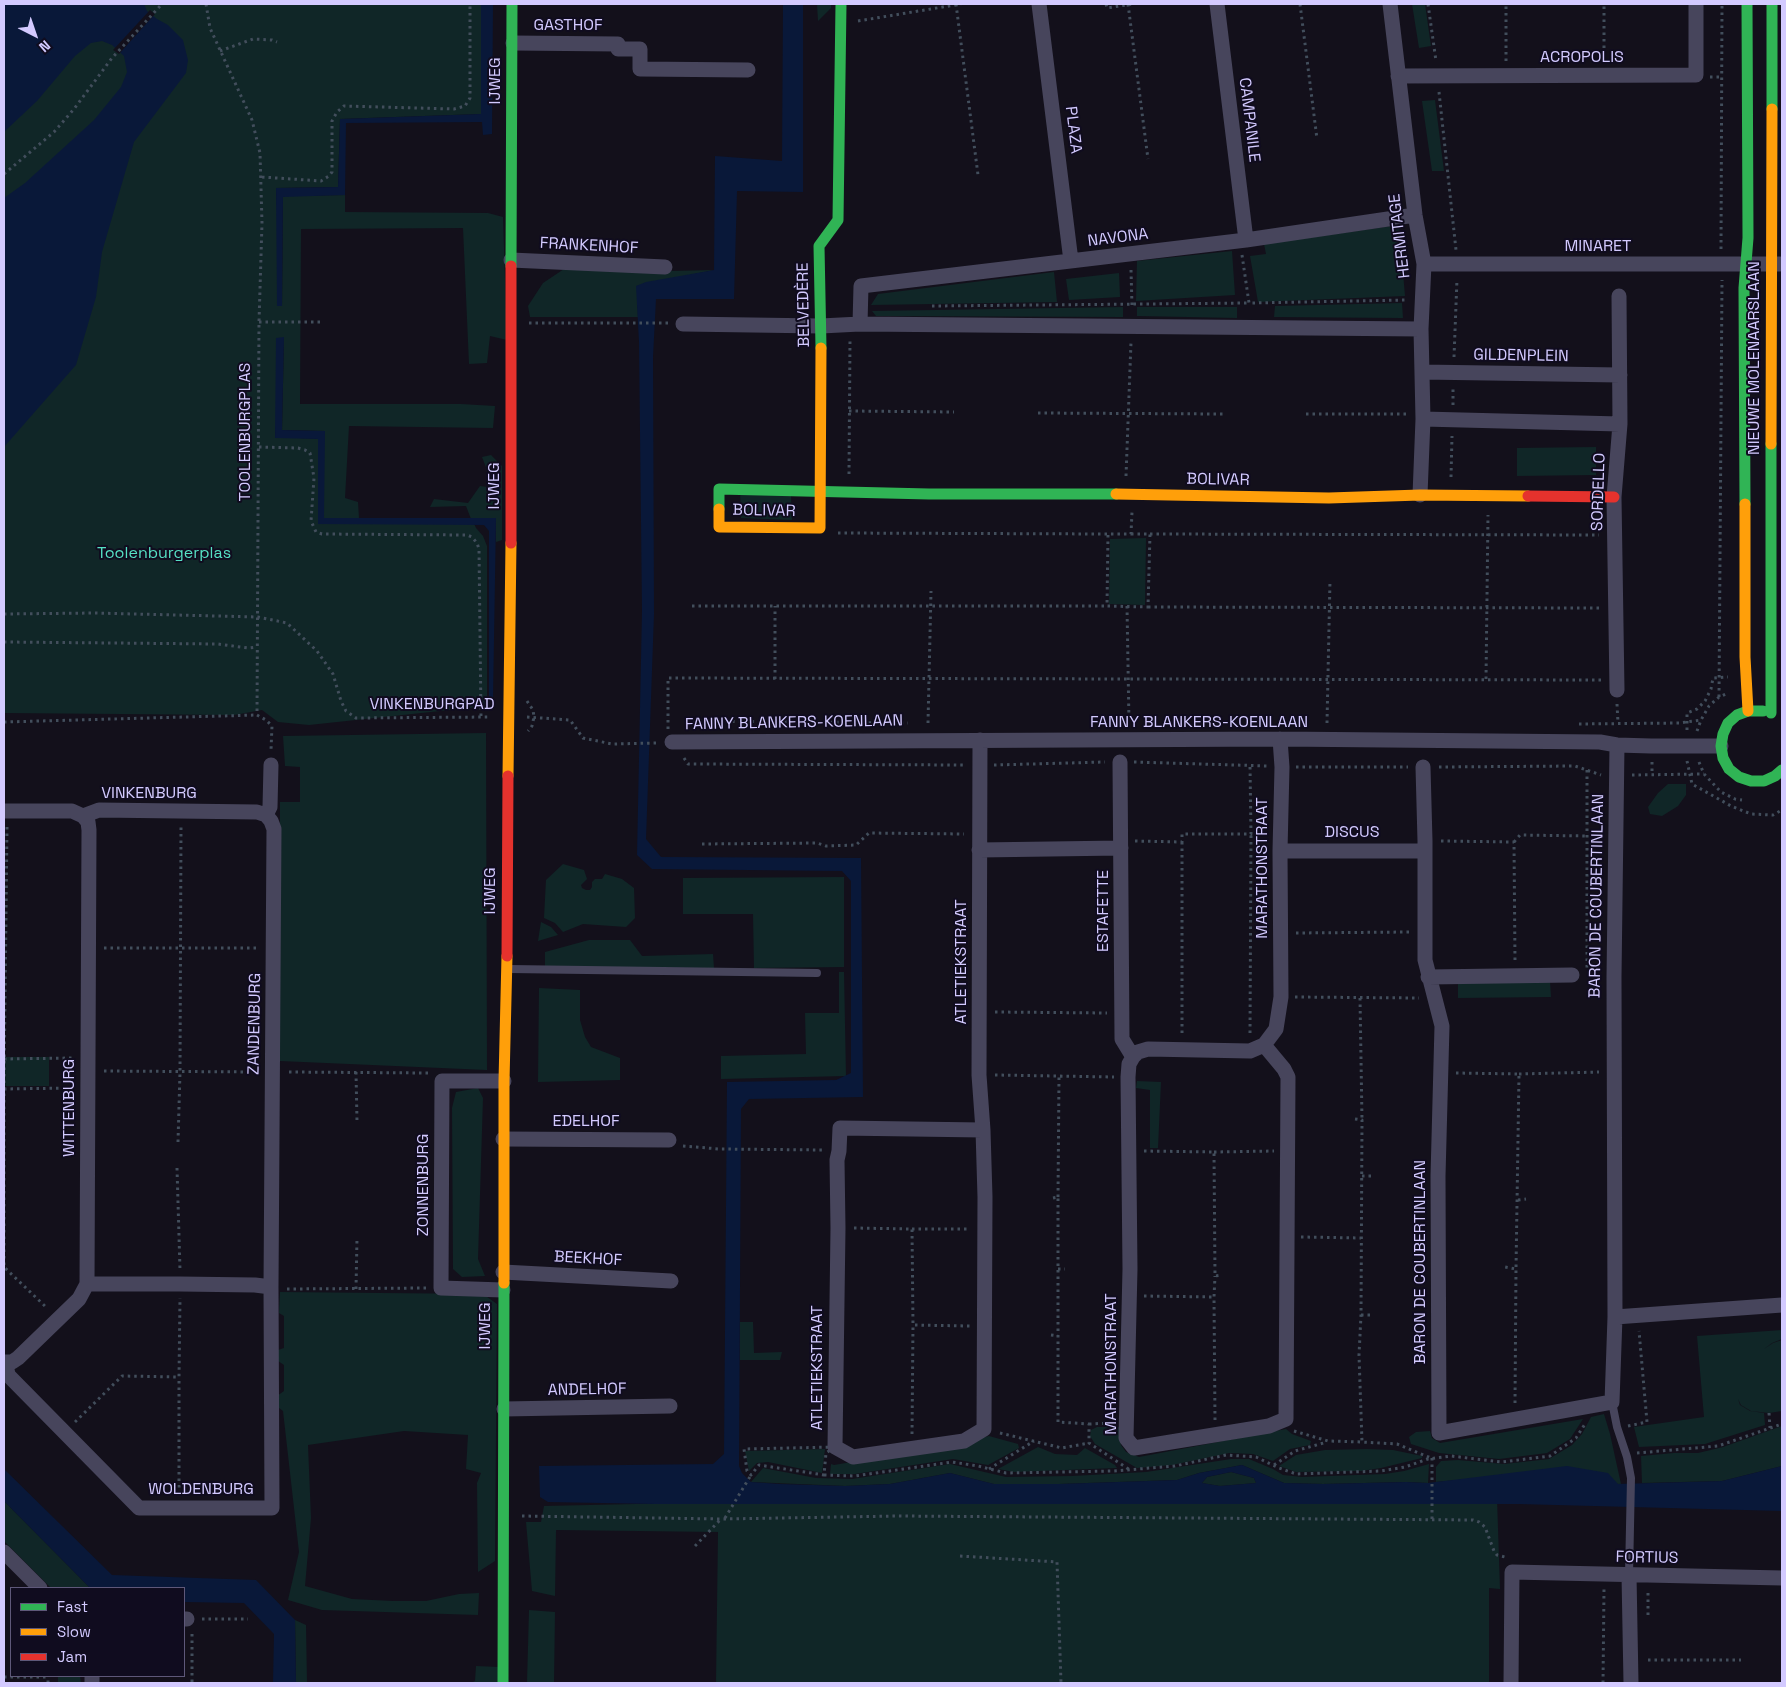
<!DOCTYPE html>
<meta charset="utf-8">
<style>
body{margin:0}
#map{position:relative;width:1786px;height:1687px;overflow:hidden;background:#13101b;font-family:"Space Grotesk",sans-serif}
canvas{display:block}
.frame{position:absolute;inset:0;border:5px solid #d3caff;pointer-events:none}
.legend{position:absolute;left:10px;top:1587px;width:175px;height:90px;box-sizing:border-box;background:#100c1f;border:1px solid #5e5879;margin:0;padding:6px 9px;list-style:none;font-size:15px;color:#d3caff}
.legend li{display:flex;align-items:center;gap:10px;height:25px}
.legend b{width:25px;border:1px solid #5e5879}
.north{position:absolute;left:10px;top:10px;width:50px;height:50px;-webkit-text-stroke:4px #100c1f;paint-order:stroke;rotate:139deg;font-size:14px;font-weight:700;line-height:20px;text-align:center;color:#d3caff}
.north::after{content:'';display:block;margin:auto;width:18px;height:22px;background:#d3caff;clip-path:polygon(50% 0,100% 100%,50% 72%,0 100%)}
</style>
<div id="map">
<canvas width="1786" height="1687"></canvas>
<div class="frame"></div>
<ul class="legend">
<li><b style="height:6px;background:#30b455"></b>Fast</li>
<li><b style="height:6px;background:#ff9f0a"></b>Slow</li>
<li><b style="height:6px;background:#e5322d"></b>Jam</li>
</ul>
<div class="north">N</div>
</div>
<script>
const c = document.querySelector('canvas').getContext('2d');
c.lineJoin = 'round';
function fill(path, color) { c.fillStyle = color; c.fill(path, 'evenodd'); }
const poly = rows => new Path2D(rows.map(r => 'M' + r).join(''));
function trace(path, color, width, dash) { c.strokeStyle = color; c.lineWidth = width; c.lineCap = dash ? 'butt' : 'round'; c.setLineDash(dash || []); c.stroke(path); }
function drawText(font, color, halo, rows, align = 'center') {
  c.font = font + ' "Space Grotesk",sans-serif'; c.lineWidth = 4; c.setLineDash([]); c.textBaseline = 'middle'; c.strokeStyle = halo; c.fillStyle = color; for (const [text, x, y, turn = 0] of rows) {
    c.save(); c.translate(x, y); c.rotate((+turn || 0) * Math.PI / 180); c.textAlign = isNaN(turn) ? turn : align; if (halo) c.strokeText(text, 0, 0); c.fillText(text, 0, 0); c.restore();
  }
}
const green = poly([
 [4,4,481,4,481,114,340,119,338,187,276,188,282,305,283,196,345,195,345,212,488,213,503,217,507,340,490,336,487,363,469,364,463,228,301,229,300,404,461,404,495,406,493,428,349,426,345,498,358,502,359,518,471,519,466,506,430,507,434,499,468,503,480,486,494,488,482,457,491,455,502,466,502,540,496,542,496,519,472,519,476,528,483,536,487,546,487,706,309,725,278,722,262,710,234,715,4,713],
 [284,338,282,430,324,431,324,439,275,437],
 [817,4,831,4,831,8,818,21],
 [1412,4,1425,4,1431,46,1419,48],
 [1435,100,1444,171,1432,171,1422,101],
 [1399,225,1405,296,1258,302,1250,256,1266,254,1264,244],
 [1232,251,1235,295,1136,301,1137,261],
 [564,269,628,272,714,270,637,286,638,317,530,317,528,306,543,283],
 [1054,272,1057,302,871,305,878,294],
 [1119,273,1120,297,1069,300,1066,279],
 [1402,303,1403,318,1274,317,1275,306],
 [1123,307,1123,317,876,316,872,311],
 [1137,307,1237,307,1237,318,1137,316],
 [1596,447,1596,475,1517,476,1517,448],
 [740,492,791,495,792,520,741,518],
 [1146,538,1145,605,1109,604,1110,539],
 [486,733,487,1070,280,1061,280,802,300,802,300,767,285,766,283,736],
 [1668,784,1686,784,1686,795,1678,806,1662,816,1650,814,1648,807,1658,793],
 [563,864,584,870,587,879,581,885,582,888,586,890,590,890,592,887,592,882,595,879,602,879,605,874,622,879,634,888,635,918,626,927,583,924,563,932,555,923,544,918,546,880],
 [844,877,844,967,754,968,753,914,683,914,683,878],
 [541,922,551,927,558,935,538,941],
 [589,940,630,940,642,956,713,954,714,968,545,967,545,952],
 [839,972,844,972,846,1076,721,1079,721,1056,806,1054,805,1013,839,1013],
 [1550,981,1551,997,1458,998,1458,983],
 [539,988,580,990,580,1020,585,1037,591,1047,620,1058,620,1080,538,1082],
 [4,1057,49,1057,49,1086,4,1086],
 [1137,1081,1161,1082,1158,1148,1150,1148,1150,1090,1136,1088],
 [478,1088,483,1098,478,1259,485,1276,462,1277,453,1269,452,1108,456,1092],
 [280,1292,483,1294,497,1304,495,1561,478,1572,477,1483,481,1473,466,1469,468,1435,404,1431,308,1445,311,1518,305,1586,352,1599,393,1601,426,1601,459,1594,479,1593,478,1615,322,1610,288,1600,299,1552,283,1411,279,1408,277,1396,284,1391,284,1365,278,1361,278,1350,284,1348,284,1316,279,1313],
 [740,1322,753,1322,754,1353,782,1352,780,1360,740,1360],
 [1782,1330,1782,1339,1772,1343,1764,1349,1773,1343,1782,1340,1782,1411,1769,1413,1751,1411,1741,1405,1738,1399,1740,1405,1750,1411,1764,1413,1765,1425,1705,1444,1639,1447,1634,1427,1704,1417,1697,1336],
 [1604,1414,1610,1434,1621,1484,1468,1479,1436,1482,1436,1467,1441,1461,1458,1460,1504,1464,1549,1459,1572,1445,1582,1434,1591,1417],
 [1583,1419,1570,1439,1547,1453,1499,1459,1439,1453,1411,1444,1409,1437,1416,1432,1430,1431,1432,1438,1440,1443],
 [1782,1426,1782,1466,1722,1481,1642,1483,1641,1456,1674,1453,1698,1453,1723,1447],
 [1097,1427,1119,1427,1121,1445,1126,1452,1139,1457,1286,1429,1292,1434,1311,1441,1310,1445,1290,1449,1273,1461,1253,1454,1229,1453,1172,1465,1137,1468,1095,1444,1090,1436,1091,1430],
 [989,1436,1018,1444,1019,1448,988,1465,953,1459,855,1474,830,1474,831,1464,834,1465,956,1444],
 [1038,1447,1055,1454,1077,1455,1085,1448,1115,1465,1117,1468,1014,1472,998,1469],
 [825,1449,822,1473,768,1462,757,1463,749,1471,745,1451],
 [1367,1449,1393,1450,1422,1456,1422,1458,1381,1468,1361,1471,1296,1472,1279,1466,1296,1455,1325,1450],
 [1231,1459,1249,1459,1273,1469,1283,1475,1302,1477,1385,1474,1404,1471,1429,1464,1428,1483,1406,1482,1323,1484,1284,1483,1242,1465,1199,1473,1177,1480,1059,1484,994,1484,950,1473,890,1484,845,1486,751,1482,763,1468,816,1478,852,1479,950,1464,1006,1477,1072,1476,1146,1472],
 [1231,1472,1254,1478,1256,1483,1220,1486,1202,1483,1207,1477],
 [953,1497,1497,1498,1500,1589,1489,1588,1489,1683,716,1683,718,1532,556,1530,555,1596,532,1591,526,1522,541,1522,544,1506],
 [4,1501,90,1588,51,1588,4,1541],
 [529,1610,555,1612,554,1683,527,1683],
 [295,1620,306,1625,307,1683,296,1683],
 [476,1666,499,1667,499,1683,471,1683,475,1681],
 [58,1676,80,1676,81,1683,58,1683]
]);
const water = poly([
 [4,4,144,4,147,11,157,19,168,25,183,40,188,60,186,73,134,142,102,252,96,297,76,365,4,447,4,198,25,183,94,120,121,87,127,72,124,56,112,45,102,41,91,43,75,56,37,101,4,132],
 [481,4,493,4,492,134,483,135,482,122,346,123,345,195,283,197,282,306,277,306,276,188,338,187,340,119,481,114],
 [783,4,803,4,803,192,737,191,734,299,656,299,653,357,654,614,646,839,661,857,861,858,863,1097,749,1099,741,1109,739,1466,742,1473,751,1482,780,1484,845,1486,890,1484,950,1473,994,1484,1059,1484,1177,1480,1199,1473,1242,1465,1284,1483,1323,1484,1406,1482,1428,1483,1567,1466,1608,1473,1618,1484,1722,1481,1782,1466,1782,1511,1518,1504,654,1504,548,1502,540,1497,539,1466,713,1464,724,1454,727,1082,836,1080,851,1073,851,881,842,871,652,869,637,855,642,611,639,342,636,286,646,282,714,270,715,156,782,161],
 [1231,1472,1254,1478,1256,1483,1220,1486,1202,1483,1207,1477],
 [284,337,282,430,325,431,324,518,496,518,493,699,489,699,489,531,484,525,318,524,318,439,275,438,276,338],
 [4,1469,112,1575,256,1580,295,1620,296,1683,273,1683,274,1634,244,1603,184,1602,184,1588,90,1588,4,1501]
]);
const pier = poly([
 [150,10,155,14,119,54,113,50]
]);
const path = poly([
 [206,4,210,28,252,120,260,153,262,223,259,322,257,715,266,720,272,726,271,750],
 [956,4,978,175],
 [1106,4,1107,8,1132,4],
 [1128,4,1148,159],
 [1300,4,1317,139],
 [1428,4,1436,61],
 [858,21,961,4],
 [220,51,253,39,272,40,277,42],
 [1506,61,1506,4],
 [1604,61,1604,4],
 [1710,77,1722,77],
 [1439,92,1456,250],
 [4,174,54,132,74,109,112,58,162,4],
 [262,177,321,181,329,176,332,172,332,121,337,112,344,106,454,109,465,106,470,98,470,4],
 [1721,249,1722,4],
 [1242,255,1249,303,1407,300],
 [1131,270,1132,306],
 [932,306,1249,303],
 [259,322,320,322],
 [529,323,668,323],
 [1454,357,1457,279],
 [1453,405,1453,389],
 [849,411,954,412],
 [1038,413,1223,414],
 [1306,414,1408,414],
 [259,447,298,448,305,450,310,453,314,478,311,521,316,532,322,534,467,535,472,537,477,543,479,549,481,717],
 [849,474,850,340],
 [1126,476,1131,342],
 [1451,477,1452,436],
 [838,533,1108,534],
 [1131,534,1150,534,1148,607,1107,606,1108,534,1131,534,1132,512],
 [1150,534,1599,535],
 [692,606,1107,606],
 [1127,606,1129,723],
 [1148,607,1600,608],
 [4,614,94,613,258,617,287,623,317,651,333,674,341,701,346,711,356,718,489,717],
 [4,642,218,644,248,648,257,647],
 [775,679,775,606],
 [1486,679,1488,515],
 [1719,697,1722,280],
 [527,701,533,710,534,717,532,726,528,731],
 [1617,704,1618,723],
 [527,717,570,720,583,738,612,744,656,743],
 [4,722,257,715],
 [928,723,931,591],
 [1327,723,1330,580],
 [1579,724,1679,723,1701,720],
 [688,725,693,721,908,723],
 [668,729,668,678,1602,680],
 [1687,730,1687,713,1697,709,1705,701,1711,689,1713,678,1728,677],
 [1697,731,1701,720,1709,706,1719,697,1728,693],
 [684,758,688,764,965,765],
 [1687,761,1692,784,1731,806,1751,814,1773,815,1782,810],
 [1134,762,1268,766],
 [1652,762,1652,774],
 [1699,762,1704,774,1721,792,1735,799,1742,800],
 [994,765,1105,762],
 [1296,767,1408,767],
 [1439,767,1575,766,1601,775],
 [1587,770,1587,969],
 [1632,775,1704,774],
 [7,827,4,1089,4,1267,47,1308],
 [1135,841,1182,842,1182,834,1251,834,1250,766],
 [1441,841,1514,842,1515,961],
 [1514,842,1520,835,1588,836],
 [702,844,817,843,826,846,856,845,869,833,964,834],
 [1296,933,1410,932],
 [104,948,257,948],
 [1295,997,1419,998],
 [1360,998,1362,1120],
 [995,1012,1107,1013],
 [1182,1033,1182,842],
 [1250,1033,1251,834],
 [4,1059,73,1058],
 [104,1071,257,1072],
 [289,1072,430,1073],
 [356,1072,357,1121],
 [1456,1073,1519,1074,1516,1269,1505,1267],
 [1519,1074,1599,1072],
 [995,1075,1114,1077],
 [4,1089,72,1088],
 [1355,1119,1362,1120,1361,1315,1359,1355,1362,1442,1397,1444,1431,1458],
 [178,1142,180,1072,181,827],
 [683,1146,719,1149,824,1150],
 [1144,1151,1214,1152,1215,1276,1222,1275],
 [1214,1152,1274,1151],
 [177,1168,180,1270],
 [1362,1176,1373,1176],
 [1058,1197,1059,1076],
 [1053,1198,1058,1197,1058,1422,1089,1424,1089,1443,1130,1470],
 [1518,1200,1526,1199],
 [854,1228,912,1229,913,1325,970,1326],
 [912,1229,969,1229],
 [1301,1237,1361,1238],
 [1058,1269,1065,1269],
 [287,1289,426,1288],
 [356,1289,357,1238],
 [1144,1296,1214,1297],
 [1361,1315,1372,1315],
 [1051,1335,1058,1336],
 [1515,1403,1516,1269],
 [1769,1413,1770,1428],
 [1215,1420,1214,1297,1215,1276],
 [75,1422,122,1376,179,1377,180,1298],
 [1089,1424,1111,1423],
 [1628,1426,1647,1422,1639,1331],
 [1294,1431,1328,1441,1362,1442],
 [1000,1433,1062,1448,1089,1443],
 [912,1434,913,1325],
 [835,1447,826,1453,824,1475,759,1465,751,1475,747,1471,744,1449,835,1447],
 [1637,1453,1718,1446,1782,1424],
 [1432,1458,1432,1520],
 [1274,1465,1295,1451,1327,1442],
 [989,1469,1034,1441],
 [824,1475,855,1476,952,1462,978,1466,1006,1473,1114,1471,1175,1466,1226,1455,1256,1457,1279,1468,1296,1474,1381,1471,1405,1467,1428,1459,1451,1456,1502,1462,1550,1456,1576,1438,1585,1424],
 [179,1494,179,1377],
 [522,1516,722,1519,898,1516,1473,1520,1479,1522,1485,1527,1494,1551,1497,1555,1505,1557],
 [725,1518,751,1475],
 [695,1546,721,1519],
 [960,1556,1057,1562,1061,1683],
 [1648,1615,1648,1591],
 [202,1619,248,1619],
 [192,1634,192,1683],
 [1648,1660,1741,1660],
 [4,1677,48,1677],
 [48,1683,48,1676],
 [1603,1683,1604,1589]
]);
const lane = poly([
 [509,969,817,973],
 [1612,1402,1617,1427,1627,1457,1631,1478,1629,1575]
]);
const street = poly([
 [1039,4,1071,261],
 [1217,4,1246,240],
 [1390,4,1415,215,1424,264,1421,329,1423,419,1420,495],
 [513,43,618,44,618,49,640,49,640,69,748,70],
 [1398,76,1696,75,1696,4],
 [511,260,665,267],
 [1424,264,1780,264],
 [683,324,821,326,860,324,1421,329],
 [860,324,861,286,1246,240,1415,215],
 [1422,372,1620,375],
 [1423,419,1620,424],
 [1617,690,1614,497,1620,424,1619,296],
 [980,740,979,1075,983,1130,985,1197,984,1429,964,1441,853,1457,835,1447,838,1228,837,1160,839,1151,840,1128,983,1130],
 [672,742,1280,739,1600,742,1617,745,1651,746,1721,746],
 [1120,762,1122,1039,1133,1057],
 [271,765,270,807,266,815,271,821,274,829,271,1287],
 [1423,767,1425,841,1425,960,1442,1026,1438,1176,1439,1433,1612,1402,1615,1317,1614,977,1617,745],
 [4,811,72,811,83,816,99,810,257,812,266,815],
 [979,850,1121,848],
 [1280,851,1425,851],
 [1428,977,1572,975],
 [1264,1045,1284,1069,1288,1077,1286,1419,1269,1426,1134,1448,1126,1438,1130,1269,1128,1077,1129,1064,1133,1057,1138,1052,1148,1049,1250,1051,1264,1045,1276,1029,1281,997,1280,851,1282,767,1280,739],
 [503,1139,669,1140],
 [503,1272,671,1281],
 [503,1290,441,1288,442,1081,504,1081],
 [1615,1317,1782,1305],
 [4,1362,12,1362,18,1358,79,1299,87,1284,89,830,88,822,83,816],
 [6,1363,8,1375,139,1508,272,1508,271,1287,255,1285,180,1284,87,1284],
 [504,1409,670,1406],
 [4,1552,40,1588],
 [1629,1575,1631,1683],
 [184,1619,187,1619],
 [92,1683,92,1676],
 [1511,1683,1512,1572,1782,1578]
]);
const fast = poly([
 [1772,109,1772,4],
 [511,266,512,4],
 [821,348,819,246,838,220,841,4],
 [1745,504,1744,288,1748,238,1747,4],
 [719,509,719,489,929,494,1116,494],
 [1763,711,1748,711,1737,715,1728,723,1723,734,1721,746,1723,758,1729,769,1739,777,1751,781,1764,781,1775,776,1782,770],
 [1771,713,1771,444],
 [503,1683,504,1283]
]);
const slow = poly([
 [1771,444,1772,109],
 [1116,494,1329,498,1420,495,1528,496],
 [1745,504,1745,657,1748,711],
 [719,509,719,527,820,528,821,348],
 [508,776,511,543],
 [504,1283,504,1081,507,956]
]);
const jam = poly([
 [511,266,511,543],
 [1528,496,1614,497],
 [507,956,508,776]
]);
const streetNames = [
 ["GASTHOF",568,26],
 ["ACROPOLIS",1582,58],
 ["IJWEG",496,81,-90],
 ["CAMPANILE",1249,120,83],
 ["PLAZA",1073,130,83],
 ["HERMITAGE",1400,236,-97],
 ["NAVONA",1118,238,-7],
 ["FRANKENHOF",589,246,3],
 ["MINARET",1598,247],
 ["BELVEDÈRE",804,305,-91],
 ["GILDENPLEIN",1521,356,1],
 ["NIEUWE MOLENAARSLAAN",1755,358,-90],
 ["TOOLENBURGPLAS",246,432,-90],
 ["BOLIVAR",1218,480,1],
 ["IJWEG",495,486,-90],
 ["SORDELLO",1599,492,-88],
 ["BOLIVAR",764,511,1],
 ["VINKENBURGPAD",432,705],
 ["FANNY BLANKERS-KOENLAAN",794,723,-1],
 ["FANNY BLANKERS-KOENLAAN",1199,723],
 ["VINKENBURG",149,794],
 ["DISCUS",1352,833],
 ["MARATHONSTRAAT",1263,868,-90],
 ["IJWEG",491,891,-90],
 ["BARON DE COUBERTINLAAN",1597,896,-89],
 ["ESTAFETTE",1104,911,-90],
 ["ATLETIEKSTRAAT",962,962,-90],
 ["ZANDENBURG",255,1024,-89],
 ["WITTENBURG",70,1108,-90],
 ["EDELHOF",586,1122],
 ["ZONNENBURG",424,1185,-90],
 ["BEEKHOF",588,1259,3],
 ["BARON DE COUBERTINLAAN",1421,1262,-90],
 ["IJWEG",486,1326,-90],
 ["MARATHONSTRAAT",1112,1364,-90],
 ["ATLETIEKSTRAAT",818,1368,-90],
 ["ANDELHOF",587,1390,-1],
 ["WOLDENBURG",201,1490],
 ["FORTIUS",1647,1558,1]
];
const parkNames = [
 ["Toolenburgerplas",164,554]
];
fill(green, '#102627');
fill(water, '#091839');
fill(pier, '#13101b');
trace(path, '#424e5c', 3, [2.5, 4]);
trace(lane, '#47455c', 8);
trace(street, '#47455c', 15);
trace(fast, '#30b455', 11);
trace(slow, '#ff9f0a', 11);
trace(jam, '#e5322d', 11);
drawText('16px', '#d3caff', '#100c1f', streetNames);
drawText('16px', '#56e0c4', '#100c1f', parkNames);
</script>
